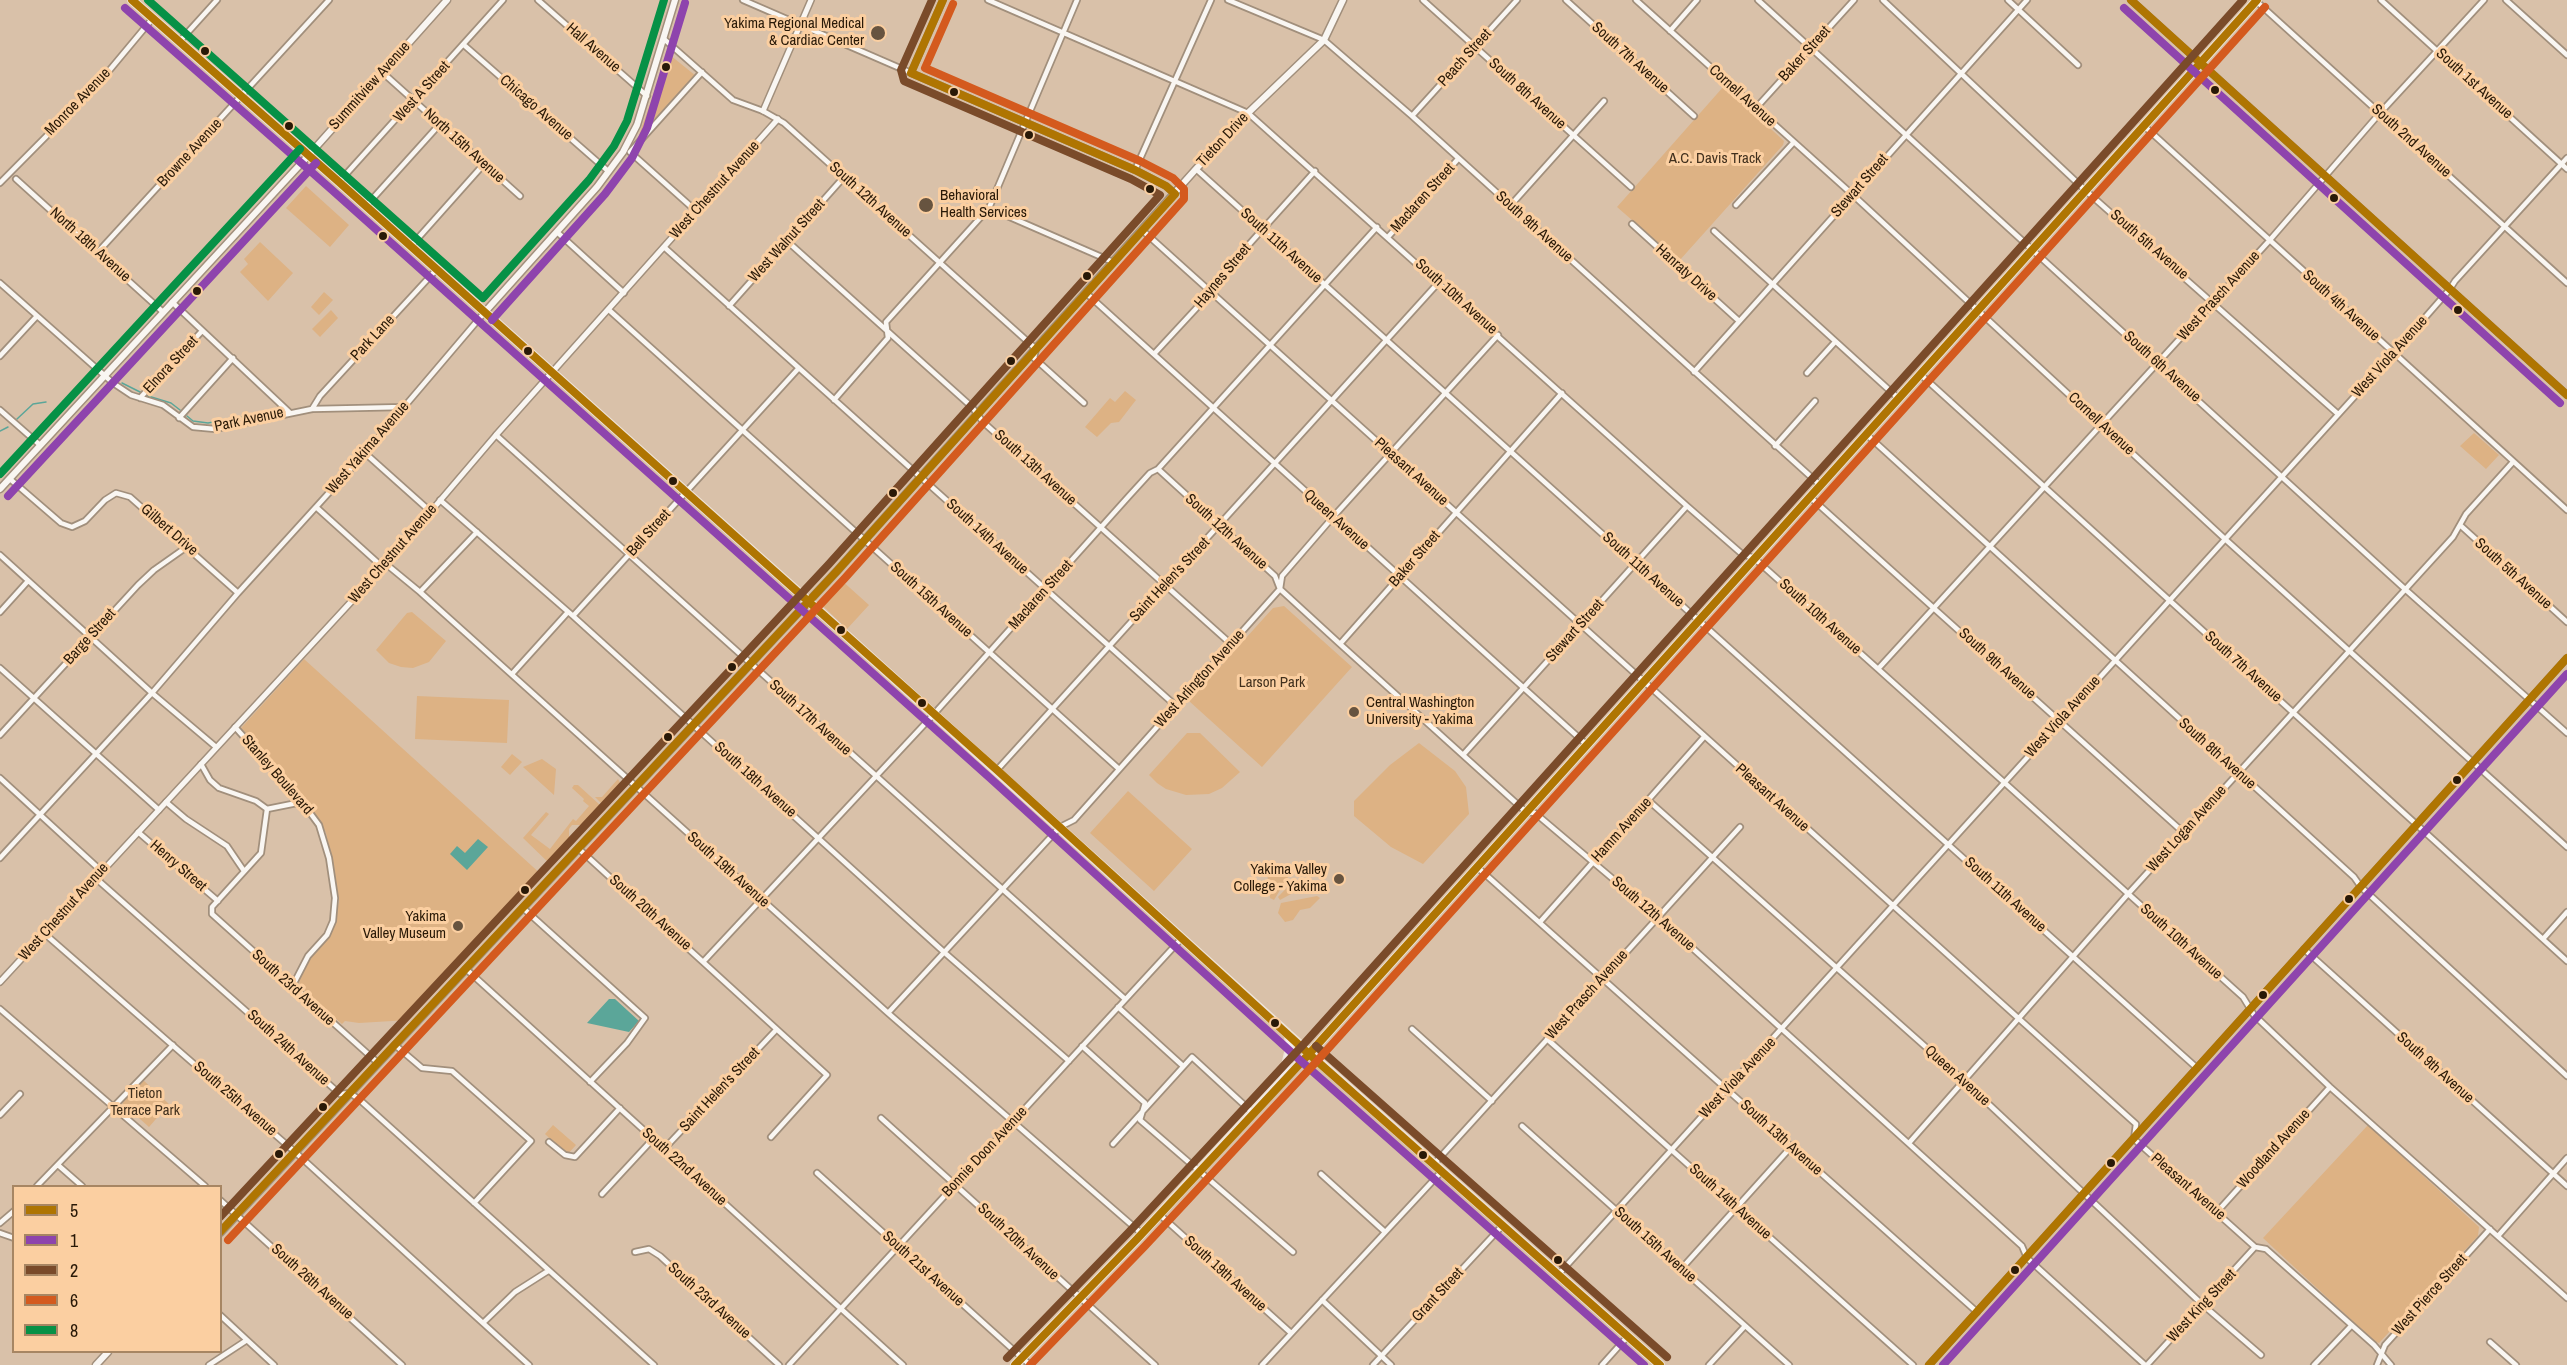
<!DOCTYPE html>
<style>
body{margin:0}
#map{position:relative;width:2567px;height:1365px;overflow:hidden;background:#d9c1a9;font-family:"Archivo Narrow",sans-serif}
canvas{display:block}
.legend{position:absolute;left:12px;top:1185px;width:210px;height:168px;box-sizing:border-box;background:#fbcfa1;border:2px solid #a78663;margin:0;padding:8px 10px;list-style:none;font-size:18px;color:#291907}
.legend li{display:flex;align-items:center;gap:12px;height:30px}
.legend b{width:30px;border:2px solid #a78663}
</style>
<div id="map">
<canvas width="2567" height="1365"></canvas>
<ul class="legend">
<li><b style="height:8px;background:#af7502"></b>5</li>
<li><b style="height:8px;background:#8e44ad"></b>1</li>
<li><b style="height:8px;background:#7a4b2a"></b>2</li>
<li><b style="height:8px;background:#d45a1e"></b>6</li>
<li><b style="height:8px;background:#069146"></b>8</li>
</ul>
</div>
<script>
const c = document.querySelector('canvas').getContext('2d');
c.lineJoin = 'round';
function fill(path, color) { c.fillStyle = color; c.fill(path, 'evenodd'); }
const poly = rows => new Path2D(rows.map(r => 'M' + r).join(''));
function trace(path, color, width, dash) { c.strokeStyle = color; c.lineWidth = width; c.lineCap = dash ? 'butt' : 'round'; c.setLineDash(dash || []); c.stroke(path); }
function drawText(font, color, halo, rows, align = 'center') {
  c.font = font + ' "Archivo Narrow",sans-serif'; c.lineWidth = 6; c.setLineDash([]); c.textBaseline = 'middle'; c.strokeStyle = halo; c.fillStyle = color; for (const [text, x, y, turn = 0] of rows) {
    c.save(); c.translate(x, y); c.rotate((+turn || 0) * Math.PI / 180); c.textAlign = isNaN(turn) ? turn : align; if (halo) c.strokeText(text, 0, 0); c.fillText(text, 0, 0); c.restore();
  }
}
const green = poly([
 [670,55,696,76,643,135,639,135,666,58],
 [1724,86,1784,141,1783,145,1679,261,1617,207],
 [306,186,349,225,330,247,286,208],
 [260,242,293,273,268,301,240,272,248,264,244,259],
 [324,292,333,300,319,315,311,307],
 [331,310,338,318,320,337,312,329],
 [1125,391,1136,400,1119,422,1111,423,1097,437,1085,427,1110,398,1115,402],
 [2474,433,2499,455,2486,469,2460,446],
 [840,579,869,605,847,629,823,606,824,601],
 [1284,606,1352,667,1262,767,1189,701,1273,608],
 [412,612,446,641,429,662,413,668,401,667,389,663,376,650,407,613],
 [304,659,543,876,409,1020,359,1023,345,1021,342,1024,306,993,299,982,300,976,307,961,331,933,335,921,339,901,326,833,315,814,241,728],
 [417,696,509,700,507,743,415,739],
 [1187,733,1200,733,1240,772,1222,788,1209,794,1186,795,1166,789,1157,783,1149,775],
 [1419,743,1455,771,1466,787,1469,814,1423,864,1391,847,1354,816,1354,801,1390,765],
 [512,754,522,762,510,775,501,767],
 [542,759,556,769,554,795,523,767],
 [618,779,622,786,620,792,609,796,601,803,595,797,602,797],
 [574,785,578,785,600,805,582,825,572,825,569,829,569,849,552,866,523,838,546,812,549,814,531,835,550,849,573,819,576,821,589,806,583,801,584,799,572,788],
 [1128,791,1192,849,1154,891,1090,833],
 [1273,866,1291,872,1274,900,1270,898,1267,872],
 [1295,879,1302,888,1280,900,1278,897],
 [1317,896,1320,898,1310,908,1300,910,1293,920,1285,922,1278,913,1281,903],
 [142,1079,169,1104,149,1127,121,1102],
 [553,1125,576,1145,567,1155,545,1134],
 [2368,1125,2479,1227,2478,1236,2379,1343,2374,1341,2263,1238]
]);
const water = poly([
 [478,839,488,847,467,870,450,854,457,846,465,853],
 [609,999,615,999,639,1021,629,1032,587,1023]
]);
const stream = poly([
 [122,383,148,396,171,403,180,410],
 [187,416,193,421,208,423,274,411],
 [17,419,33,404,46,402],
 [0,431,8,427]
]);
const minor = poly([
 [538,0,647,96],
 [743,0,1135,170,1166,186,1175,194],
 [988,0,1248,113,1687,506,1742,554,1754,558,1878,669,2243,997,2254,1015,2330,1087,2567,1298],
 [1228,0,1324,40,1412,116,1820,485],
 [1423,0,1631,187],
 [1566,0,1694,116],
 [1636,0,1853,195,2225,539,2567,847],
 [1758,0,2406,590,2567,733],
 [1883,0,2085,190,2338,414],
 [2008,0,2078,65],
 [2255,0,2567,283],
 [2381,0,2567,169],
 [2506,0,2567,55],
 [1670,31,1697,0],
 [664,39,733,100,763,111,784,123,1036,349,1034,358,1084,403],
 [180,41,217,0],
 [464,45,608,171],
 [382,72,520,196],
 [1756,108,1854,0],
 [1412,116,1517,0],
 [2143,125,2567,510],
 [630,152,702,72],
 [630,152,696,211],
 [1196,169,2197,1068],
 [1135,170,1211,0],
 [16,179,163,312],
 [339,182,503,0],
 [0,183,98,84,153,18],
 [1736,205,1794,142],
 [366,206,439,125],
 [1510,206,1604,101],
 [989,208,1113,262],
 [1632,224,1739,321],
 [1142,230,2136,1124,2134,1139,2255,1247,2266,1249,2374,1345,2391,1365],
 [1714,231,1898,398],
 [557,232,624,293],
 [1388,237,1458,159],
 [787,241,972,407,983,422,1231,644],
 [411,246,484,164],
 [664,247,1176,706],
 [98,252,329,0],
 [0,283,113,383,131,395,163,405,193,427,215,429,312,409,404,407],
 [1086,293,1587,745],
 [172,302,289,412],
 [729,306,844,177],
 [609,310,1119,769],
 [1154,354,1203,301,1208,290,1315,171],
 [0,356,37,316],
 [1694,372,2027,0],
 [1807,373,1835,342],
 [1920,374,2567,961],
 [140,398,202,331],
 [834,400,888,338,886,322,989,208,1077,0],
 [312,409,320,396,436,270],
 [0,410,40,445],
 [179,418,233,358],
 [1866,434,2354,877,2361,887,2567,1076],
 [496,435,1125,999],
 [1775,446,1815,401],
 [365,453,431,512],
 [1158,469,1275,576,1280,589,1340,644,1526,812,1535,813,1658,917,2022,1246,2027,1258,2145,1365],
 [10,479,61,523,72,527,85,521,105,500,116,493,130,497,238,593],
 [1810,497,2184,833],
 [440,500,573,616,945,953,1069,1061],
 [316,507,378,563,386,564,420,592,888,1013,1141,1233],
 [2460,525,2567,622],
 [0,555,152,693,216,747],
 [420,592,477,532],
 [0,612,28,581],
 [573,616,798,369],
 [1340,644,1562,393],
 [0,668,159,810],
 [1878,669,2269,241,2380,113,2484,0],
 [512,674,568,612],
 [235,727,302,802,319,825,329,858,335,898,333,921,327,935,308,956,292,987],
 [0,735,138,585,154,570,188,546],
 [1463,755,1687,506],
 [201,764,210,780,219,788,256,801,267,809],
 [997,770,1439,282],
 [0,778,97,867,100,882,340,1094,350,1093,360,1100,654,1365],
 [1649,801,1964,1081,2203,1305,2261,1355],
 [166,802,186,819,227,846,244,871],
 [302,802,267,809,261,853,212,907,212,914,378,1063],
 [138,832,218,901],
 [579,849,827,1075,771,1137],
 [0,858,152,693,238,593,365,453,484,313],
 [1477,867,1977,1312],
 [523,908,645,1018,627,1043,590,1082],
 [1540,922,1704,737],
 [45,934,295,1152,529,1365],
 [2543,939,2567,912],
 [2304,949,2567,1186],
 [703,962,934,714,1129,496,1150,473,1158,469,1377,227],
 [466,969,903,1365],
 [1118,1007,1183,1066],
 [0,1009,205,1186],
 [888,1013,1060,827,1074,820,1280,589,1282,576,1333,517,1498,335],
 [1412,1029,1492,1101],
 [1547,1039,1913,1365],
 [395,1045,422,1068,452,1071,531,1141,474,1203],
 [1082,1046,1145,1103,1140,1120,1293,1252],
 [0,1115,20,1094],
 [881,1118,1155,1365],
 [1522,1126,1789,1365],
 [549,1142,565,1155,575,1157,620,1108],
 [1909,1143,2128,894,2453,537,2466,514,2513,462],
 [1113,1144,1192,1057,1253,1113],
 [664,1149,776,1030],
 [1434,1164,1740,827],
 [58,1165,82,1186],
 [817,1173,1030,1365],
 [1321,1174,1385,1232],
 [37,1186,173,1045],
 [602,1194,653,1139],
 [220,1200,402,1365],
 [2217,1212,2330,1087],
 [1159,1214,1291,1333],
 [0,1223,14,1211],
 [0,1233,14,1238],
 [2498,1236,2567,1158],
 [635,1252,649,1249,660,1256,779,1365],
 [1682,1268,1791,1147],
 [1558,1275,2394,353,2450,289,2455,281,2567,158],
 [1322,1300,1391,1365],
 [220,1315,274,1365],
 [483,1323,515,1292,548,1271],
 [2490,1342,2516,1365],
 [209,1365,247,1340],
 [789,1365,1182,938],
 [1262,1365,1442,1171],
 [1373,1365,1503,1225],
 [1602,1365,1628,1336],
 [1709,1365,1745,1326],
 [2147,1365,2255,1247],
 [2314,1365,2351,1326],
 [2377,1365,2385,1345,2490,1229]
]);
const tertiary = poly([
 [2131,0,2567,395],
 [911,73,943,0],
 [763,111,811,0],
 [0,982,386,564,496,435,778,119],
 [1929,1365,2567,658]
]);
const secondary = poly([
 [484,313,597,187,623,152,637,125,675,0],
 [0,489,308,156,447,0],
 [220,1233,837,571,1196,169,1248,113,1324,40,1343,0],
 [96,1365,108,1352]
]);
const primary = poly([
 [132,0,339,182,816,608,1287,1033],
 [1289,1035,1660,1365],
 [1285,1077,1309,1054,2257,0],
 [1015,1365,1137,1239,1283,1079,1290,1048,1289,1035]
]);
const bus1 = poly([
 [132,0,339,182,997,770,1309,1054,1660,1365],
 [2131,0,2567,395],
 [220,1232,837,571,1175,194,1166,186,1135,170,911,73,943,0],
 [1015,1365,1137,1239,1309,1054,2257,0],
 [1929,1365,2567,658]
]);
const bus2 = poly([
 [125,8,332,190,990,778,1302,1062,1644,1365],
 [2124,8,2560,403],
 [492,320,605,194,632,158,647,128,685,3],
 [8,496,316,163],
 [1943,1365,2567,674]
]);
const bus3 = poly([
 [1316,1046,1667,1357],
 [220,1217,829,564,1160,195,1131,179,904,81,901,70,932,0],
 [1007,1358,1129,1232,1302,1046,2243,0]
]);
const bus4 = poly([
 [228,1240,845,578,1184,199,1184,189,1173,178,1140,161,925,68,953,4],
 [1030,1365,1145,1246,1317,1061,2265,7]
]);
const bus5 = poly([
 [148,0,483,298,589,180,614,146,627,121,664,0],
 [0,474,300,149]
]);
const markers = [
 [878,33,8,"#675440"],
 [205,51,5,"#291907"],
 [666,67,5,"#291907"],
 [2215,90,5,"#291907"],
 [954,92,5,"#291907"],
 [289,126,5,"#291907"],
 [1029,135,5,"#291907"],
 [1150,189,5,"#291907"],
 [2334,198,5,"#291907"],
 [926,205,8,"#675440"],
 [383,236,5,"#291907"],
 [1087,276,5,"#291907"],
 [197,291,5,"#291907"],
 [2458,310,5,"#291907"],
 [528,351,5,"#291907"],
 [1011,361,5,"#291907"],
 [673,481,5,"#291907"],
 [893,493,5,"#291907"],
 [841,630,5,"#291907"],
 [732,667,5,"#291907"],
 [922,703,5,"#291907"],
 [1354,712,6,"#675440"],
 [668,737,5,"#291907"],
 [2457,780,5,"#291907"],
 [1339,879,6,"#675440"],
 [525,890,5,"#291907"],
 [2349,899,5,"#291907"],
 [458,926,6,"#675440"],
 [2263,995,5,"#291907"],
 [1275,1023,5,"#291907"],
 [323,1107,5,"#291907"],
 [279,1154,5,"#291907"],
 [1423,1155,5,"#291907"],
 [2111,1163,5,"#291907"],
 [1558,1260,5,"#291907"],
 [2015,1270,5,"#291907"]
];
const poiNames = [
 ["Yakima Regional Medical",864,24],
 ["& Cardiac Center",864,41],
 ["Behavioral",940,196,"left"],
 ["Health Services",940,213,"left"],
 ["Central Washington",1366,703,"left"],
 ["University - Yakima",1366,720,"left"],
 ["Yakima Valley",1327,870],
 ["College - Yakima",1327,887],
 ["Yakima",446,917],
 ["Valley Museum",446,934]
];
const streetNames = [
 ["Hall Avenue",593,48,41],
 ["Baker Street",1805,54,-48],
 ["Peach Street",1465,58,-48],
 ["South 7th Avenue",1630,58,42],
 ["South 1st Avenue",2474,84,42],
 ["Summitview Avenue",370,86,-48],
 ["West A Street",422,92,-48],
 ["South 8th Avenue",1527,94,42],
 ["Cornell Avenue",1742,96,42],
 ["Monroe Avenue",78,102,-46],
 ["Chicago Avenue",536,108,41],
 ["Tieton Drive",1223,140,-47],
 ["South 2nd Avenue",2411,141,42],
 ["North 15th Avenue",464,146,42],
 ["Browne Avenue",190,153,-47],
 ["Stewart Street",1860,186,-49],
 ["West Chestnut Avenue",715,190,-48],
 ["Maclaren Street",1423,198,-48],
 ["South 12th Avenue",870,200,42],
 ["South 9th Avenue",1534,227,42],
 ["West Walnut Street",787,241,-48],
 ["North 18th Avenue",90,245,42],
 ["South 5th Avenue",2149,245,41],
 ["South 11th Avenue",1281,246,42],
 ["Hanraty Drive",1686,273,42],
 ["Haynes Street",1223,276,-50],
 ["West Prasch Avenue",2219,296,-48],
 ["South 10th Avenue",1456,297,42],
 ["South 4th Avenue",2341,306,42],
 ["Park Lane",373,338,-47],
 ["West Viola Avenue",2390,357,-48],
 ["Elnora Street",171,365,-47],
 ["South 6th Avenue",2162,367,42],
 ["Park Avenue",249,420,-12],
 ["Cornell Avenue",2101,424,43],
 ["West Yakima Avenue",368,448,-49],
 ["South 13th Avenue",1035,468,42],
 ["Pleasant Avenue",1411,472,42],
 ["Queen Avenue",1336,520,42],
 ["Gilbert Drive",169,530,41],
 ["South 12th Avenue",1226,532,42],
 ["Bell Street",649,533,-48],
 ["South 14th Avenue",987,537,42],
 ["West Chestnut Avenue",393,554,-49],
 ["Baker Street",1415,559,-49],
 ["South 11th Avenue",1643,570,42],
 ["South 5th Avenue",2513,574,42],
 ["Saint Helen's Street",1170,580,-47],
 ["Maclaren Street",1041,595,-48],
 ["South 15th Avenue",931,600,42],
 ["South 10th Avenue",1820,617,42],
 ["Stewart Street",1575,631,-48],
 ["Barge Street",90,637,-48],
 ["South 9th Avenue",1997,664,42],
 ["South 7th Avenue",2243,667,42],
 ["West Arlington Avenue",1200,679,-48],
 ["West Viola Avenue",2063,717,-48],
 ["South 17th Avenue",810,718,42],
 ["South 8th Avenue",2217,754,42],
 ["Stanley Boulevard",277,775,49],
 ["South 18th Avenue",755,780,42],
 ["Pleasant Avenue",1772,798,42],
 ["West Logan Avenue",2187,829,-48],
 ["Hamm Avenue",1622,830,-48],
 ["Henry Street",178,866,41],
 ["South 19th Avenue",728,870,42],
 ["South 11th Avenue",2005,895,42],
 ["West Chestnut Avenue",64,912,-48],
 ["South 20th Avenue",650,913,42],
 ["South 12th Avenue",1653,914,41],
 ["South 10th Avenue",2181,942,42],
 ["South 23rd Avenue",293,988,42],
 ["West Prasch Avenue",1587,995,-48],
 ["South 24th Avenue",288,1048,42],
 ["South 9th Avenue",2435,1068,42],
 ["Queen Avenue",1957,1076,42],
 ["West Viola Avenue",1738,1078,-47],
 ["Saint Helen's Street",720,1090,-47],
 ["South 25th Avenue",235,1099,41],
 ["South 13th Avenue",1781,1138,42],
 ["Woodland Avenue",2274,1149,-48],
 ["Bonnie Doon Avenue",985,1152,-47],
 ["South 22nd Avenue",684,1167,42],
 ["Pleasant Avenue",2188,1187,41],
 ["South 14th Avenue",1730,1202,42],
 ["South 20th Avenue",1018,1242,43],
 ["South 15th Avenue",1655,1245,42],
 ["South 21st Avenue",923,1269,42],
 ["South 19th Avenue",1225,1274,42],
 ["South 26th Avenue",312,1282,42],
 ["Grant Street",1438,1295,-47],
 ["West Pierce Street",2430,1295,-48],
 ["South 23rd Avenue",709,1301,42],
 ["West King Street",2202,1306,-47]
];
const parkNames = [
 ["A.C. Davis Track",1715,159],
 ["Larson Park",1272,683],
 ["Tieton",145,1094],
 ["Terrace Park",145,1111]
];
fill(green, '#ddb284');
fill(water, '#5ba699');
trace(stream, '#5ba699', 1.5);
trace(minor, '#a18f7c', 8);
trace(tertiary, '#a18f7c', 8);
trace(secondary, '#a18f7c', 9);
trace(primary, '#eee3d8', 10);
trace(minor, '#f9f6f2', 4.5);
trace(tertiary, '#f9f6f2', 5);
trace(secondary, '#f9f6f2', 6);
trace(primary, '#f2ecec', 7);
trace(bus1, '#af7502', 8);
trace(bus2, '#8e44ad', 8);
trace(bus3, '#7a4b2a', 8);
trace(bus4, '#d45a1e', 8);
trace(bus5, '#069146', 8);
for (const [x, y, r, color] of markers) { const dot = new Path2D(); dot.arc(x, y, r, 0, 2 * Math.PI); c.fillStyle = color; c.fill(dot); trace(dot, '#fbcfa1', 2); }
drawText('15px', '#291907', '#fbcfa1', poiNames, 'right');
drawText('15px', '#291907', '#fbcfa1', streetNames);
drawText('15px', '#41301d', '#fbcfa1', parkNames);
</script>
